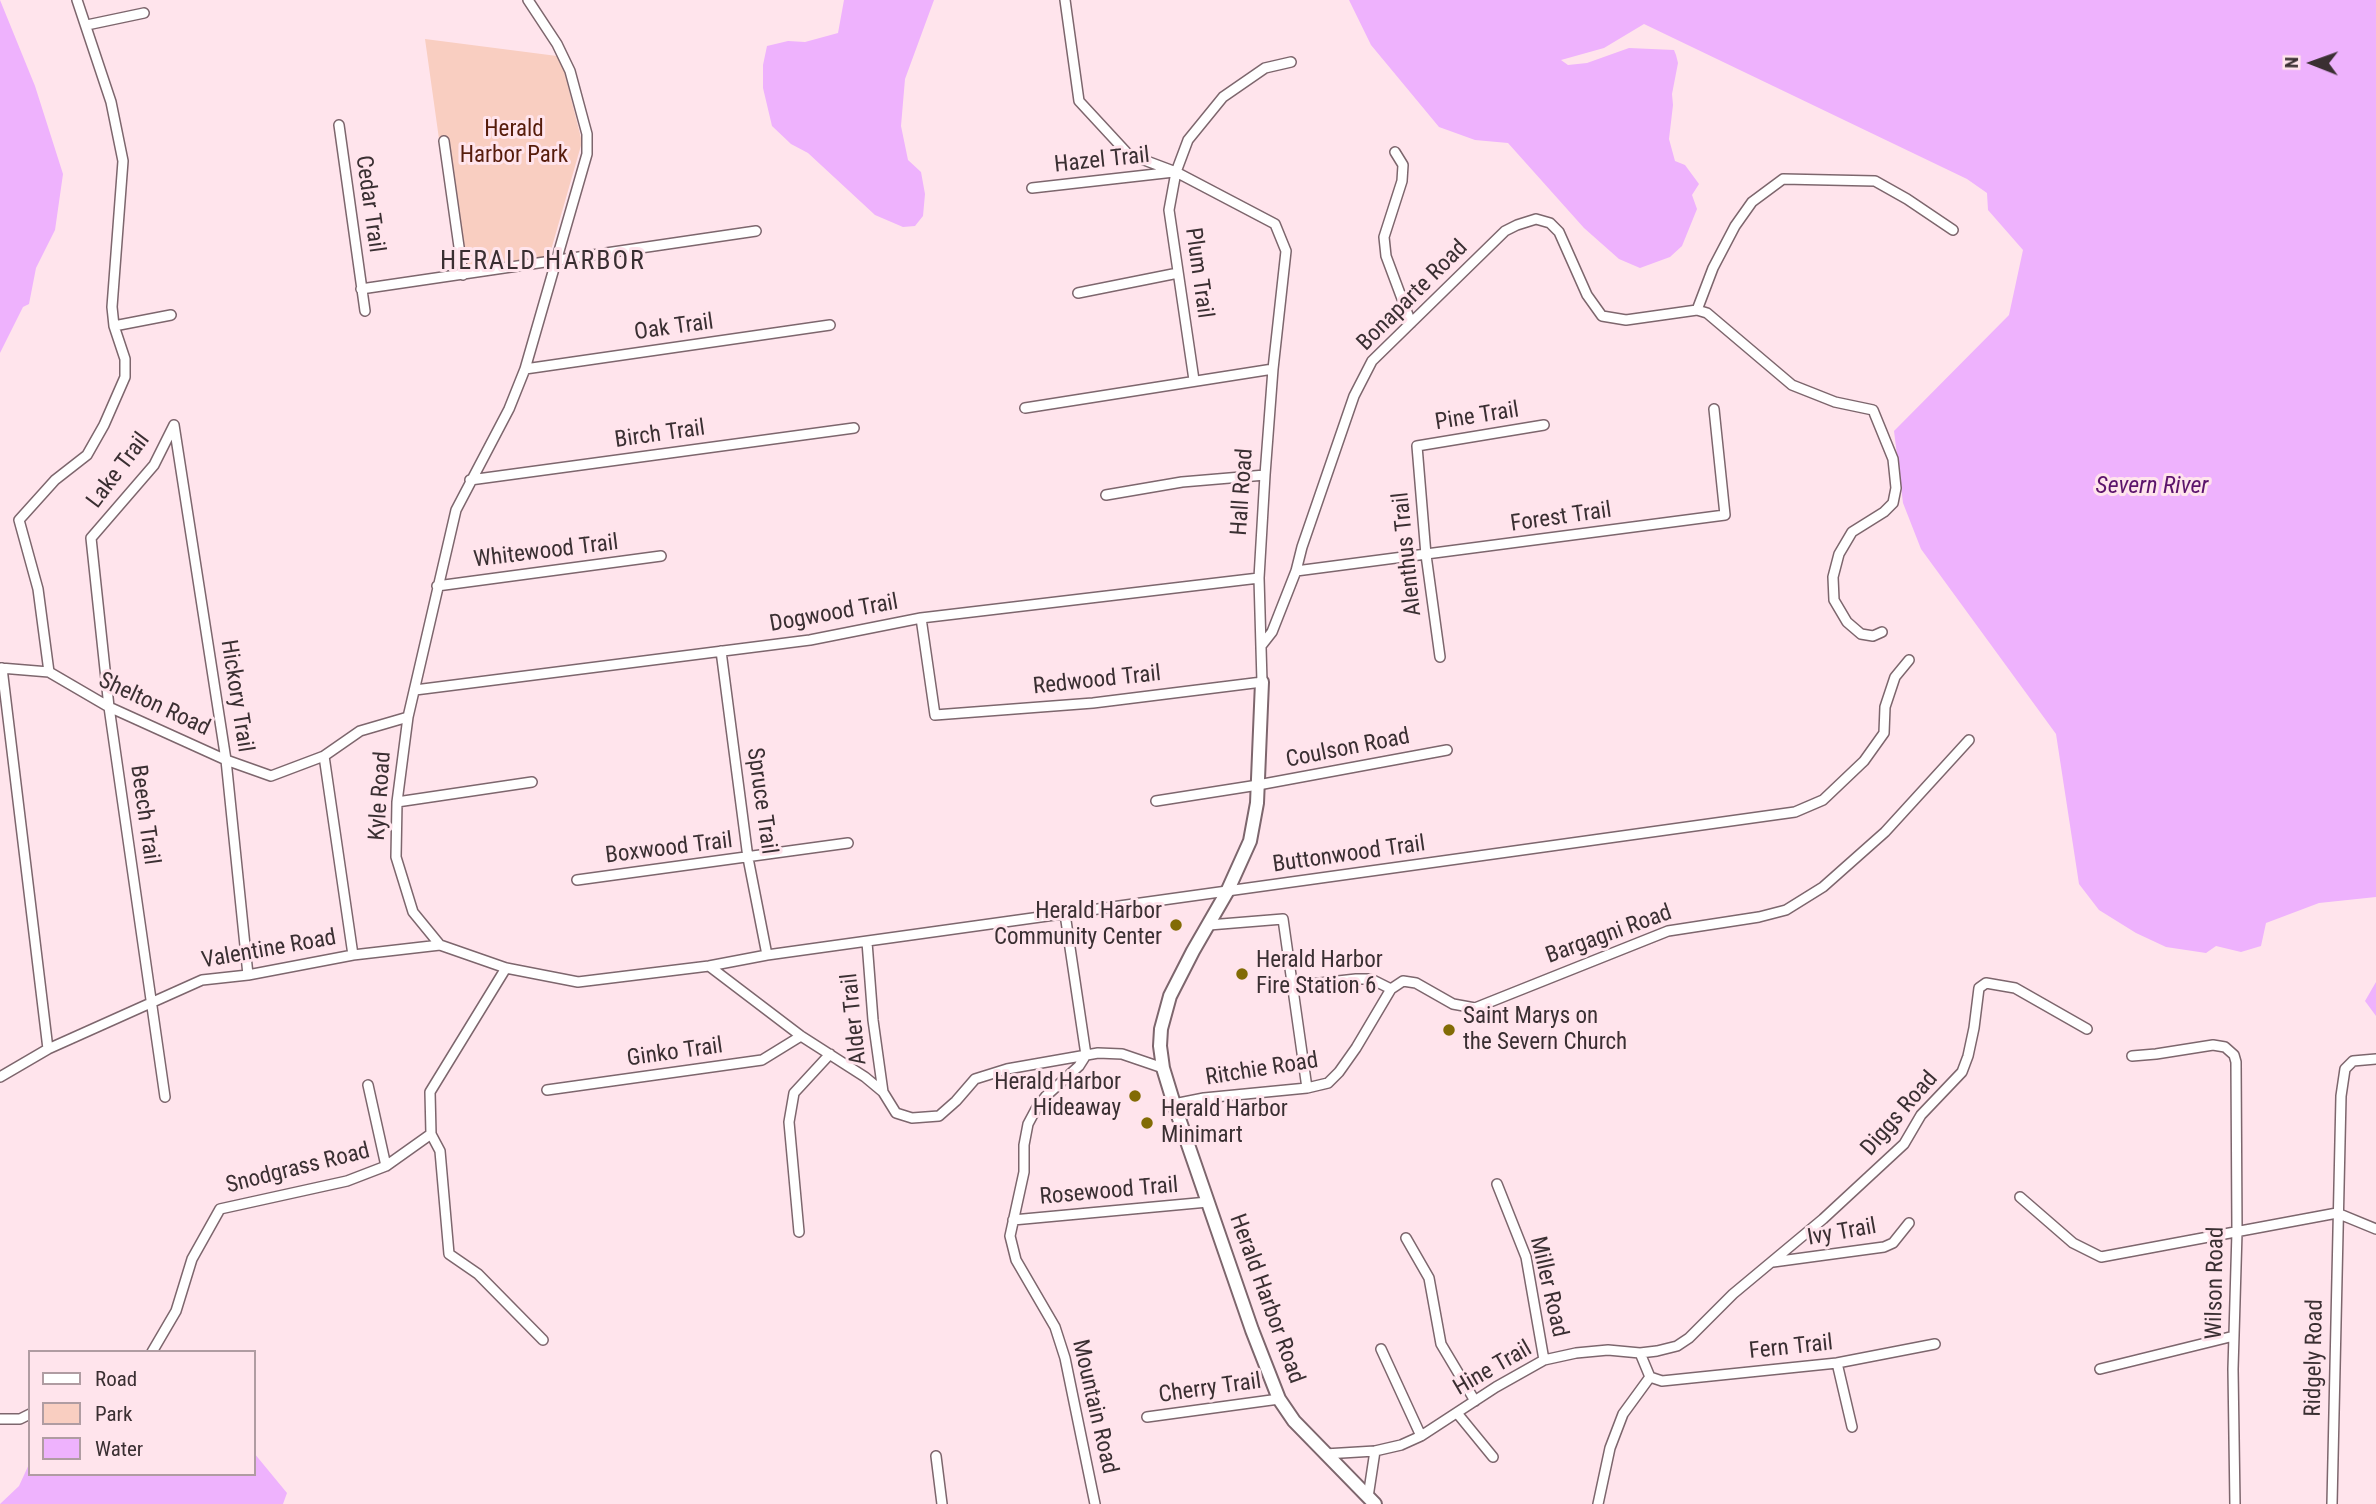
<!DOCTYPE html>
<style>
body{margin:0}
#map{position:relative;width:2376px;height:1504px;overflow:hidden;background:#ffe4ec;font-family:"Roboto Condensed",sans-serif}
canvas{display:block}
.legend{position:absolute;left:28px;top:1350px;width:228px;height:126px;box-sizing:border-box;background:#ffe4ec;border:2px solid #b09ca2;margin:0;padding:9px 12px;list-style:none;font-size:21px;color:#3a2f32}
.legend li{display:flex;align-items:center;gap:14px;height:35px}
.legend b{width:35px;border:2px solid #b09ca2}
.north{position:absolute;left:2278px;top:28px;width:70px;height:70px;-webkit-text-stroke:5px #ffe4ec;paint-order:stroke;rotate:271deg;font-size:19px;font-weight:700;line-height:28px;text-align:center;color:#3a2f32}
.north::after{content:'';display:block;margin:auto;width:24px;height:32px;background:#3a2f32;clip-path:polygon(50% 0,100% 100%,50% 72%,0 100%)}
</style>
<div id="map">
<canvas width="2376" height="1504"></canvas>
<ul class="legend">
<li><b style="height:9px;background:#fff"></b>Road</li>
<li><b style="height:19px;background:#f9cec1"></b>Park</li>
<li><b style="height:19px;background:#eeb2fd"></b>Water</li>
</ul>
<div class="north">N</div>
</div>
<script>
const c = document.querySelector('canvas').getContext('2d');
c.lineJoin = 'round';
function fill(path, color) { c.fillStyle = color; c.fill(path, 'evenodd'); }
const poly = rows => new Path2D(rows.map(r => 'M' + r).join(''));
function trace(path, color, width, dash) { c.strokeStyle = color; c.lineWidth = width; c.lineCap = dash ? 'butt' : 'round'; c.setLineDash(dash || []); c.stroke(path); }
function drawText(font, color, halo, rows, align = 'center') {
  c.font = font + ' "Roboto Condensed",sans-serif'; c.lineWidth = 6; c.setLineDash([]); c.textBaseline = 'middle'; c.strokeStyle = halo; c.fillStyle = color; for (const [text, x, y, turn = 0] of rows) {
    c.save(); c.translate(x, y); c.rotate((+turn || 0) * Math.PI / 180); c.textAlign = isNaN(turn) ? turn : align; if (halo) c.strokeText(text, 0, 0); c.fillText(text, 0, 0); c.restore();
  }
}
const green = poly([
 [425,39,557,56,563,66,582,142,549,257,466,270,448,138,439,139]
]);
const water = poly([
 [0,0,35,86,63,174,55,230,36,268,29,304,23,307,0,353],
 [844,0,934,0,905,79,901,126,908,160,921,172,925,194,923,216,915,226,903,227,875,215,808,153,791,144,772,126,763,88,763,65,767,46,788,41,805,42,838,33],
 [1349,0,2376,0,2376,897,2319,903,2266,923,2261,946,2241,952,2216,946,2206,953,2166,947,2136,933,2099,910,2079,884,2056,734,1921,549,1903,503,1894,431,2009,315,2023,250,1988,210,1987,193,1967,179,1644,24,1604,48,1561,60,1568,65,1587,63,1629,48,1674,50,1676,55,1678,63,1672,94,1673,105,1669,139,1675,161,1685,165,1699,184,1692,195,1697,209,1682,246,1670,257,1640,268,1619,259,1584,228,1508,143,1475,140,1439,127,1371,45],
 [2376,982,2376,1016,2365,1001],
 [254,1453,287,1493,283,1504,0,1504,19,1486,30,1462,30,1474,254,1474]
]);
const street = poly([
 [528,0,557,44,570,71,587,134,587,154,525,369,509,409,456,510,408,717,397,802,396,857,413,912,440,945,506,968,578,982,709,966,767,955,1795,812,1823,800,1864,761,1884,733,1885,707,1895,677,1909,660],
 [87,25,144,13],
 [339,125,365,311],
 [444,141,463,275],
 [1395,152,1403,165,1402,181,1384,237,1386,256,1411,323],
 [1032,188,1174,172],
 [361,289,756,231],
 [1078,293,1178,273],
 [1697,310,1713,268,1735,226,1752,202,1783,179,1875,181,1907,199,1953,230],
 [114,326,171,315],
 [525,369,830,325],
 [1194,380,1169,210,1176,172,1188,140,1223,97,1265,68,1291,62],
 [1025,408,1273,369],
 [174,425,226,760,248,975],
 [470,480,854,428],
 [1106,495,1182,482,1265,475],
 [1296,571,1725,515,1714,409],
 [437,586,661,556],
 [921,618,935,715,1093,703,1262,682,1259,578,1265,475,1273,369,1286,251,1275,224,1176,172,1128,154,1079,101,1065,0],
 [1261,646,1272,632,1296,571,1302,547,1354,396,1372,361,1505,231,1517,225,1536,219,1550,223,1559,232,1587,295,1602,316,1626,320,1697,310,1707,313,1792,385,1835,402,1873,410,1893,459,1896,488,1893,503,1884,512,1852,532,1839,554,1833,577,1834,600,1847,622,1861,634,1873,636,1882,632],
 [721,651,748,858,767,955],
 [1440,657,1426,555,1417,446,1544,425],
 [0,668,49,672,109,707,226,760,271,776,324,756,360,731,408,717],
 [2,668,48,1049],
 [49,672,38,589,19,520,55,480,87,455,104,425,125,377,125,359,114,326,112,307,123,161,111,102,77,0],
 [415,690,810,640,921,618,1259,578],
 [324,756,353,955],
 [1156,801,1258,785,1447,750],
 [397,802,532,782],
 [577,880,848,843],
 [1065,914,1086,1055],
 [1209,925,1283,919,1307,1088],
 [867,942,873,1020,883,1092],
 [709,966,801,1036,865,1077,883,1092,896,1113,912,1118,939,1116,956,1101,975,1079,1007,1069,1098,1053,1122,1054,1163,1068],
 [506,968,430,1092,431,1134,440,1151,449,1254,478,1274,543,1340],
 [1293,986,1356,979,1371,979,1391,989],
 [1086,1055,1079,1066,1046,1096,1036,1109,1028,1124,1024,1145,1024,1172,1010,1236,1016,1260,1055,1327,1065,1358,1095,1504],
 [2132,1056,2156,1054,2213,1045,2225,1047,2234,1055,2236,1062,2237,1232,2233,1369,2235,1504],
 [0,1077,48,1049,202,980,248,975,353,955,440,945],
 [368,1085,386,1166],
 [547,1090,762,1060,801,1036],
 [165,1097,109,707,91,538,154,465,174,425],
 [1174,1104,1204,1098,1307,1088,1328,1083,1339,1072,1356,1048,1391,989,1403,981,1416,983,1453,1004,1475,1008,1668,931,1759,917,1786,910,1823,887,1885,832,1969,740],
 [1497,1184,1526,1257,1544,1360],
 [2020,1197,2073,1243,2101,1257,2337,1213],
 [2337,1213,2376,1229],
 [1013,1220,1208,1202],
 [799,1232,789,1122,794,1093,830,1054],
 [1406,1238,1429,1278,1441,1344,1475,1401],
 [1773,1262,1884,1247,1893,1243,1909,1223],
 [1381,1349,1421,1436],
 [152,1352,176,1311,192,1259,220,1209,347,1181,386,1166,431,1134],
 [1837,1363,1852,1427],
 [2100,1369,2234,1336],
 [1650,1377,1662,1381,1837,1363,1935,1344],
 [1457,1413,1493,1457],
 [1147,1417,1279,1399],
 [0,1419,20,1419,30,1414],
 [1325,1454,1375,1451,1401,1445,1421,1436,1496,1387,1544,1360,1576,1353,1608,1350,1640,1353,1657,1351,1677,1346,1689,1338,1733,1294,1823,1219,1904,1144,1921,1115,1962,1072,1968,1056,1974,1028,1979,988,1986,983,2015,988,2087,1029],
 [936,1456,942,1504],
 [1368,1497,1375,1451],
 [1598,1504,1610,1448,1623,1414,1650,1377,1640,1353],
 [2332,1504,2341,1096,2345,1069,2353,1061,2376,1059]
]);
const secondary = poly([
 [1262,682,1257,803,1250,841,1227,892,1193,951,1170,996,1161,1029,1160,1046,1163,1068,1174,1104,1252,1330,1279,1399,1294,1421,1375,1504]
]);
const markers = [
 [1176,925,7,"#826b05"],
 [1242,974,7,"#826b05"],
 [1449,1030,7,"#826b05"],
 [1135,1096,7,"#826b05"],
 [1147,1123,7,"#826b05"]
];
const parkNames = [
 ["Herald",514,130],
 ["Harbor Park",514,156]
];
const streetNames = [
 ["Hazel Trail",1102,161,-6],
 ["Cedar Trail",369,204,82],
 ["Plum Trail",1198,273,82],
 ["Bonaparte Road",1413,296,-45],
 ["Oak Trail",674,328,-8],
 ["Pine Trail",1477,417,-9],
 ["Birch Trail",660,435,-8],
 ["Lake Trail",119,471,-53],
 ["Hall Road",1243,492,-86],
 ["Forest Trail",1561,518,-8],
 ["Whitewood Trail",546,552,-7],
 ["Alenthus Trail",1408,554,-96],
 ["Dogwood Trail",834,614,-10],
 ["Redwood Trail",1097,681,-6],
 ["Hickory Trail",236,696,81],
 ["Shelton Road",154,705,25],
 ["Coulson Road",1348,749,-11],
 ["Kyle Road",381,796,-86],
 ["Spruce Trail",761,801,82],
 ["Beech Trail",144,815,82],
 ["Boxwood Trail",669,849,-7],
 ["Buttonwood Trail",1349,855,-8],
 ["Bargagni Road",1609,935,-20],
 ["Valentine Road",269,950,-10],
 ["Alder Trail",855,1019,-96],
 ["Ginko Trail",675,1053,-8],
 ["Ritchie Road",1262,1070,-9],
 ["Diggs Road",1900,1114,-49],
 ["Snodgrass Road",298,1169,-14],
 ["Rosewood Trail",1109,1192,-5],
 ["Ivy Trail",1842,1233,-10],
 ["Wilson Road",2216,1283,-89],
 ["Miller Road",1548,1287,77],
 ["Herald Harbor Road",1266,1299,70],
 ["Fern Trail",1791,1348,-6],
 ["Ridgely Road",2315,1358,-89],
 ["Hine Trail",1493,1369,-30],
 ["Cherry Trail",1210,1389,-8],
 ["Mountain Road",1094,1407,77]
];
const poiNames = [
 ["Herald Harbor",1162,912,"right"],
 ["Community Center",1162,938,"right"],
 ["Herald Harbor",1256,961],
 ["Fire Station 6",1256,987],
 ["Saint Marys on",1463,1017],
 ["the Severn Church",1463,1043],
 ["Herald Harbor",1121,1083,"right"],
 ["Hideaway",1121,1109,"right"],
 ["Herald Harbor",1161,1110],
 ["Minimart",1161,1136]
];
const waterNames = [
 ["Severn River",2152,487]
];
const quarterNames = [
 ["HERALD HARBOR",543,262]
];
fill(green, '#f9cec1');
fill(water, '#eeb2fd');
trace(street, '#7d666d', 12);
trace(secondary, '#7d666d', 16);
trace(street, '#fff', 9);
trace(secondary, '#fff', 12);
for (const [x, y, r, color] of markers) { const dot = new Path2D(); dot.arc(x, y, r, 0, 2 * Math.PI); c.fillStyle = color; c.fill(dot); trace(dot, '#ffe4ec', 2.5); }
drawText('23px', '#561c0b', '#ffe4ec', parkNames);
drawText('23px', '#3a2f32', '#ffe4ec', streetNames);
drawText('23px', '#3a2f32', '#ffe4ec', poiNames, 'left');
drawText('italic 24px', '#5c136b', '#ffe4ec', waterNames);
c.letterSpacing = '2px';
drawText('26px', '#3a2f32', '#ffe4ec', quarterNames);
c.letterSpacing = '0px';
</script>
